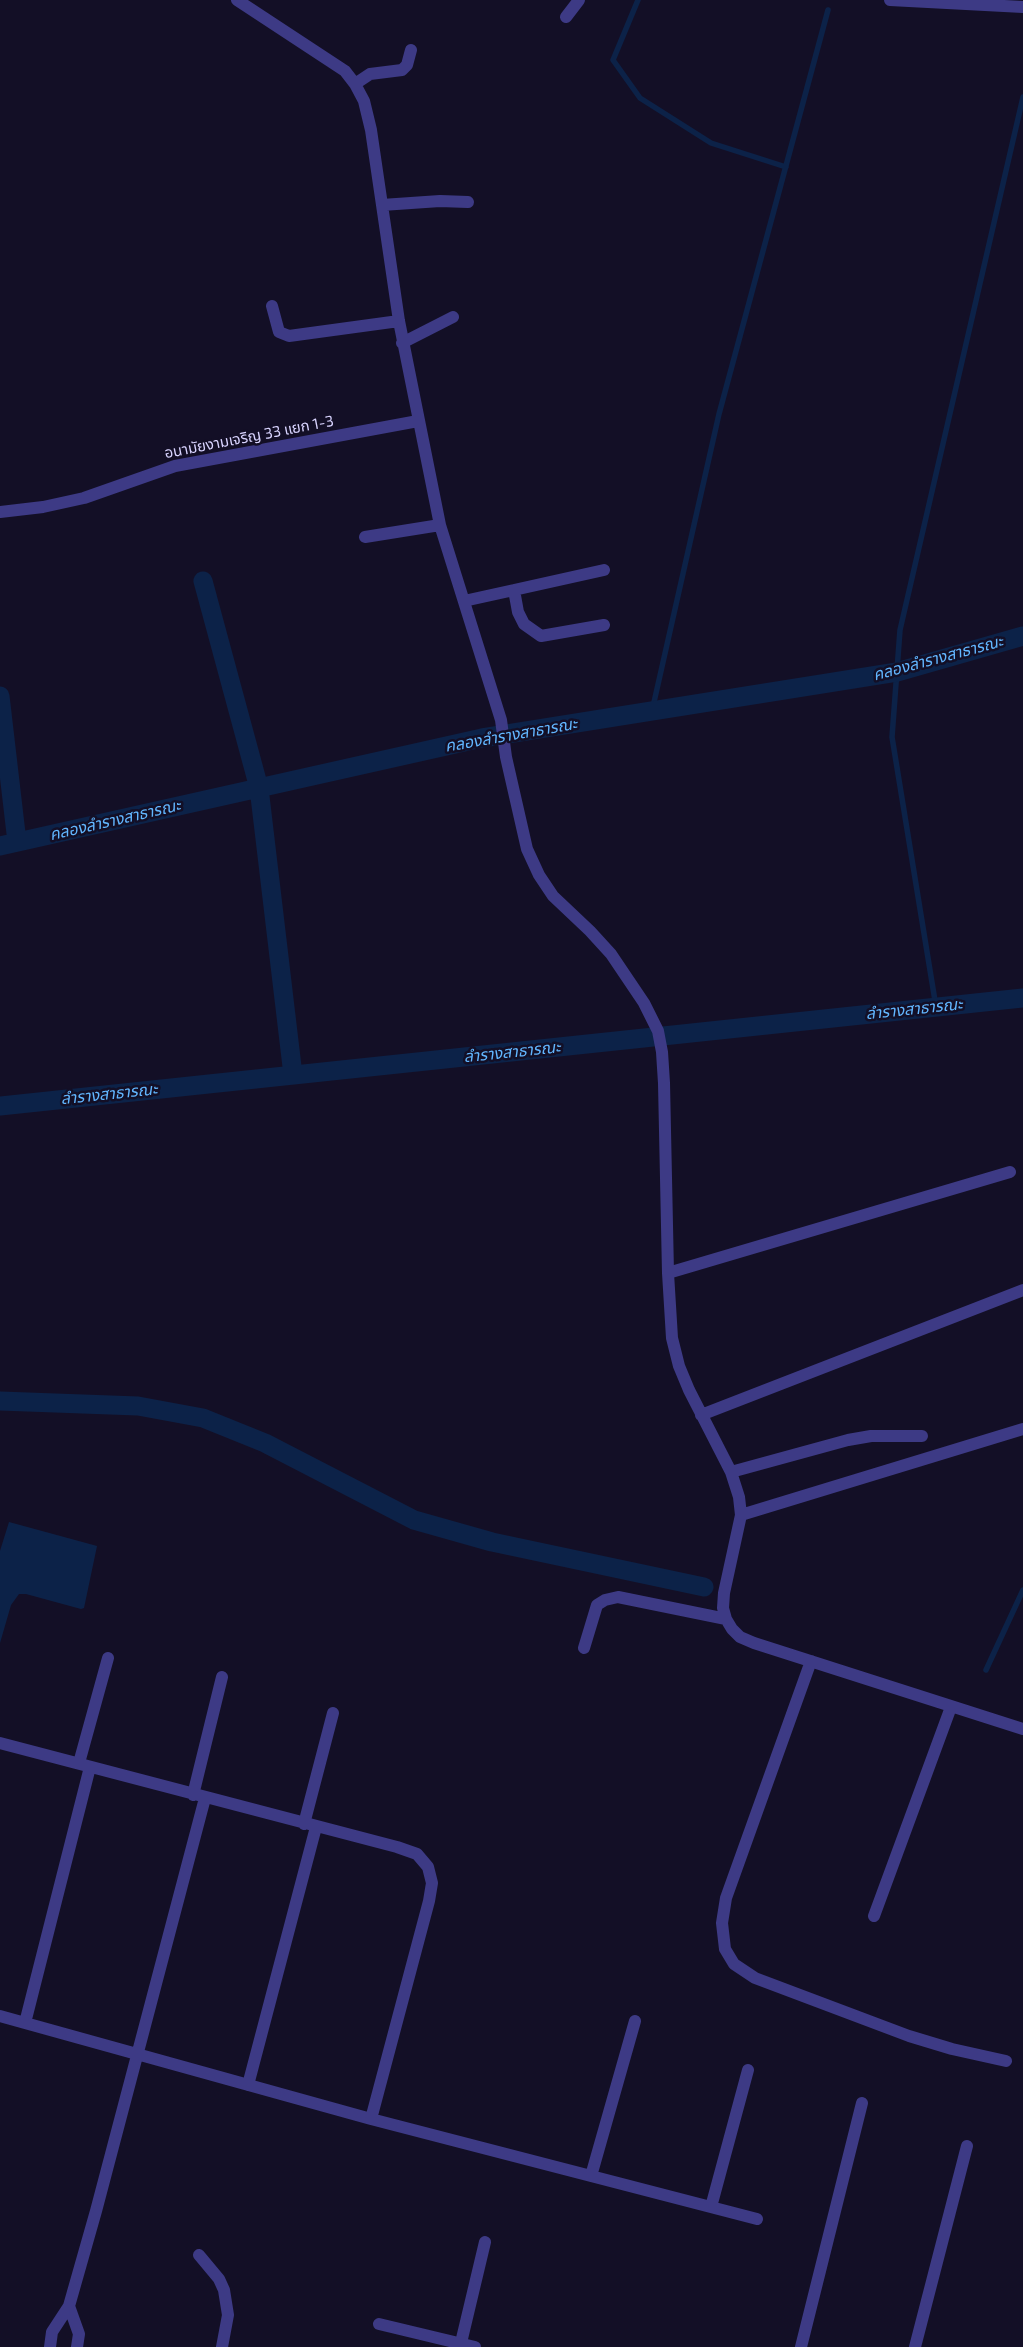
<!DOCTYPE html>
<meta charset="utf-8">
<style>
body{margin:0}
canvas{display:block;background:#130f26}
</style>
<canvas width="1023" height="2347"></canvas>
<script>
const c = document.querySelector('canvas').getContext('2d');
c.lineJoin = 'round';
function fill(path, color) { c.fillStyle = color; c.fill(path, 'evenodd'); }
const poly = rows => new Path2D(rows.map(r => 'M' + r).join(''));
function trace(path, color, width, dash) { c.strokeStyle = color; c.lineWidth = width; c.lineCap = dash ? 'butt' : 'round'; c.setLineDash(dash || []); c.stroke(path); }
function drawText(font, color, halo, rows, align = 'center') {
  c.font = font + ' "Exo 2","Noto Sans Thai",sans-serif'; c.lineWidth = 5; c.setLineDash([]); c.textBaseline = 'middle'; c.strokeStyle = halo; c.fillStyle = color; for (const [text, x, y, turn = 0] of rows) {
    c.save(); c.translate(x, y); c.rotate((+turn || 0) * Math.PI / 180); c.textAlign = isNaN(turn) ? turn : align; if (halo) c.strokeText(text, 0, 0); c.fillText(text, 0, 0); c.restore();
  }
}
const water = poly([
 [9,1522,97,1546,84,1608,81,1609,26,1594,19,1594,11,1605,0,1643,0,1551]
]);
const stream = poly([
 [638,0,613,60,640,98,711,143,786,167],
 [652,711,719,414,828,10],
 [936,1007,892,737,900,630,1023,97],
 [986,1670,1023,1590]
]);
const canal = poly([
 [203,581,259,788,293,1075],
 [0,696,17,842],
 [0,846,482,738,897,672,1023,636],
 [0,1106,1023,998],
 [0,1401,138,1406,203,1418,265,1443,414,1520,492,1542,704,1587]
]);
const minor = poly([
 [237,0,345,71,355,84,364,101,371,130,399,321,440,525,501,720,506,757,527,849,539,875,553,896,590,931,611,954,644,1003,658,1031,662,1052,664,1083,668,1273,672,1338,679,1366,689,1390,731,1472,739,1497,741,1515,724,1593,723,1608,726,1619,732,1629,740,1637,754,1643,1023,1729],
 [890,0,1023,7],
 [566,17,579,0],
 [355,84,370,74,402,70,407,65,411,50],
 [382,205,440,201,468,202],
 [272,306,279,332,289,336,399,321],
 [402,343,453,317],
 [0,512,43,507,84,498,175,466,418,421],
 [365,537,440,525],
 [514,590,604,570],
 [464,601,514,590,518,612,524,624,541,636,604,625],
 [668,1273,1010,1172],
 [701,1415,1023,1290],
 [731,1472,848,1440,871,1436,922,1436],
 [741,1515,1023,1429],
 [584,1648,597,1605,605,1600,618,1597,726,1619],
 [811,1661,726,1898,722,1923,725,1949,734,1964,755,1978,909,2036,952,2049,1006,2061],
 [0,1743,397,1847,417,1854,428,1867,432,1883,429,1901,371,2119,0,2016],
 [79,1763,108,1658],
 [193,1795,222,1677],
 [304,1824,333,1713],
 [874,1916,951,1707],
 [25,2023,90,1767],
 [248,2085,316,1827],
 [371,2119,757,2219],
 [591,2176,635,2021],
 [711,2207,748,2070],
 [199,2255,219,2279,224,2290,228,2315,222,2347],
 [69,2306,79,2334,77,2347],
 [379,2324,475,2347],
 [50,2347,52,2332,69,2306,96,2211,205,1798],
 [460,2347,485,2242],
 [801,2347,862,2103],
 [915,2347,967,2146]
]);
const streetNames = [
 ["อนามัยงามเจริญ 33 แยก 1-3",249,437,-11]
];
const waterNames = [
 ["คลองลำรางสาธารณะ",938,658,-15],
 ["คลองลำรางสาธารณะ",511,735,-10],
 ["คลองลำรางสาธารณะ",115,820,-13],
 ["ลำรางสาธารณะ",914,1009,-6],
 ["ลำรางสาธารณะ",512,1052,-6],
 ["ลำรางสาธารณะ",109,1094,-6]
];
fill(water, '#0c2248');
trace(stream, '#0c2248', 5.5);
trace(canal, '#0c2248', 19);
trace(minor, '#3d3a85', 12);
drawText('15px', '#d9d4ff', '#130f26', streetNames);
drawText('italic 16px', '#62b6ff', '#130f26', waterNames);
</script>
